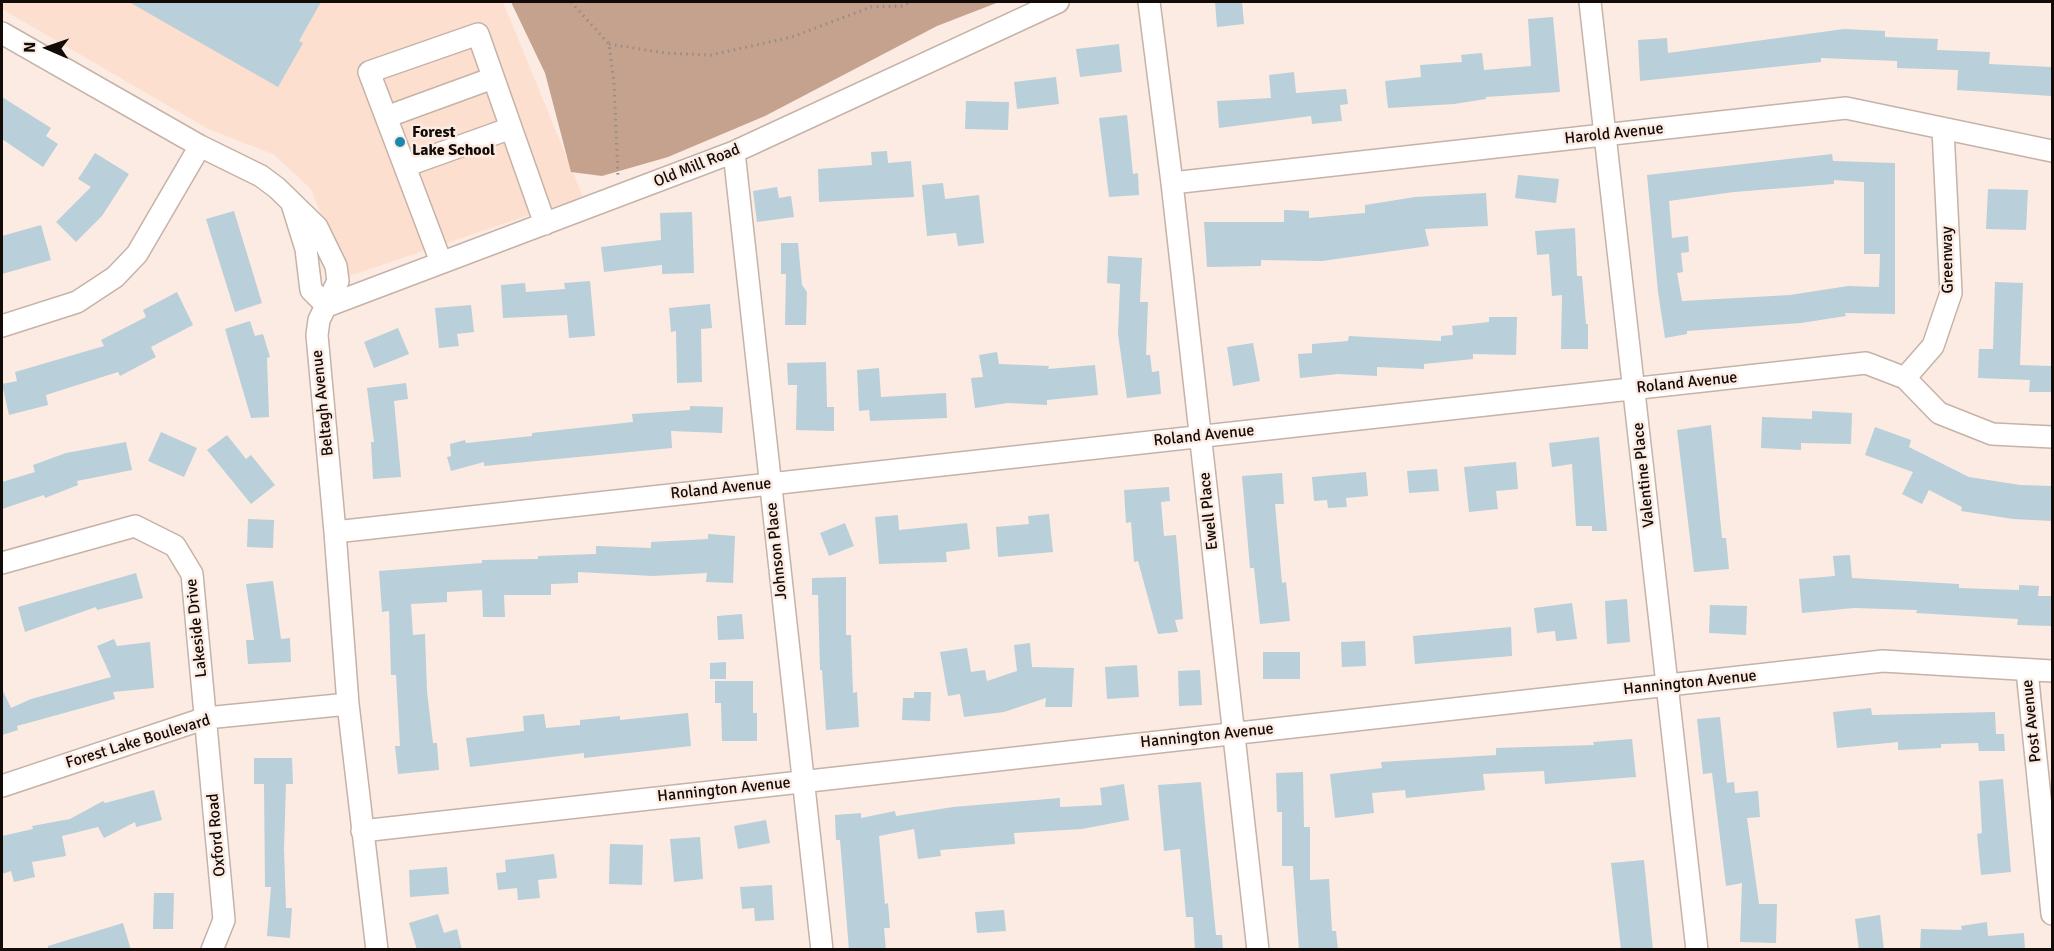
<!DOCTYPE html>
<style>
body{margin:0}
#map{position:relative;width:2054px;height:951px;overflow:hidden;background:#fcebe2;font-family:Signika,sans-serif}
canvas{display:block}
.frame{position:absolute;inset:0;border:3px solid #120b07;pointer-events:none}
.north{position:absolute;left:18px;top:18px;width:60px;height:60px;-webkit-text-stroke:4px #fcebe2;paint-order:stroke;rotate:272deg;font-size:16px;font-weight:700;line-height:24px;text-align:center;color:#120b07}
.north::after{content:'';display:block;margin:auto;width:21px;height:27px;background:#120b07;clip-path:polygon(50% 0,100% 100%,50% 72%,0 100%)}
</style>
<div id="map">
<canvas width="2054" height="951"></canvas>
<div class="frame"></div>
<div class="north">N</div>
</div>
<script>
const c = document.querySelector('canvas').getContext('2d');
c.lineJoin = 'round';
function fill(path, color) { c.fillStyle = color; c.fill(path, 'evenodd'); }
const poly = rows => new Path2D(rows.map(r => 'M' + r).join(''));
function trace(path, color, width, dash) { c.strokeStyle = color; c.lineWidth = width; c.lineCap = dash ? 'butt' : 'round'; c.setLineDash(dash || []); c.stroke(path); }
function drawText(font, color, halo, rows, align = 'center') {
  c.font = font + ' Signika,sans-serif'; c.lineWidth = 5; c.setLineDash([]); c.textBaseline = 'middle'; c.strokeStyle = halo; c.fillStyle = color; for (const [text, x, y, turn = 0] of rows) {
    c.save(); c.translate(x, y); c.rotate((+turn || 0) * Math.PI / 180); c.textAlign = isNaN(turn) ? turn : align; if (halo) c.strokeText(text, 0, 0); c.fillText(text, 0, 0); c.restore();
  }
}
const built = poly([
 [2,2,503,2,583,197,346,277,311,189,273,154,208,129,2,9]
]);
const forest = poly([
 [511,2,999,2,937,26,765,116,668,157,602,176,571,172,545,73]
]);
const building = poly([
 [129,2,321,2,299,41,303,43,278,87],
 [1215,2,1242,2,1244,24,1217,27],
 [1553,17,1560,92,1486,97,1486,99,1454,104,1388,108,1385,81,1421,77,1420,65,1462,62,1461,55,1482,53,1484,70,1531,66,1528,19],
 [1844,29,1885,31,1885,37,1938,39,1937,50,1990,52,1989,64,2052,67,2052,96,1957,90,1958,70,1897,68,1897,61,1821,58,1821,62,1640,81,1638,40,1667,38,1668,53],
 [1119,44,1122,72,1080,77,1076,49],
 [1294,72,1296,93,1346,89,1348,104,1340,105,1342,121,1312,124,1311,116,1219,128,1217,101,1271,98,1269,75],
 [1056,77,1059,104,1017,109,1014,82],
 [2,97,51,128,46,136,58,144,43,167,2,139],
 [966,101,1009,102,1008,130,965,129],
 [1127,115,1133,174,1138,173,1139,195,1109,197,1099,118],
 [887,151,888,163,911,161,914,197,819,202,818,169,872,165,871,152],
 [95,153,129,174,102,216,76,242,56,222,91,187,78,179],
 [1832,154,1833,161,1895,163,1895,314,1845,313,1846,316,1801,323,1687,331,1687,334,1665,338,1658,292,1647,175],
 [1834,180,1864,182,1864,254,1880,254,1879,287,1848,286,1790,295,1682,301,1677,273,1683,272,1681,253,1689,252,1688,236,1672,238,1669,201,1734,192,1834,184],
 [1518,175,1559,179,1556,203,1515,198],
 [943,183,945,199,979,195,984,243,958,246,956,233,927,236,922,185],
 [777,187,779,198,791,196,794,217,757,222,753,191],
 [1988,189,2028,190,2026,230,1986,229],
 [1486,193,1488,226,1425,229,1429,246,1322,261,1261,260,1261,266,1207,267,1204,222,1284,222,1284,210,1309,211,1309,218,1365,213,1365,205,1415,197],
 [234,211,262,303,235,312,206,219],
 [692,212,694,273,662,274,662,265,604,272,601,247,661,240,660,213],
 [41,225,51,260,2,274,2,236],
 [1575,228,1577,276,1582,276,1586,324,1588,324,1588,349,1561,349,1562,295,1552,296,1549,254,1537,255,1535,231],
 [781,243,798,243,802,285,807,292,806,325,785,325,786,274,781,274],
 [1108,256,1142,258,1140,302,1148,302,1146,355,1150,355,1152,372,1159,371,1161,394,1127,398,1118,334,1120,284,1107,283],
 [590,281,595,336,569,338,567,315,503,318,501,285,525,283,526,292,565,289,564,283],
 [1995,282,2023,283,2020,365,2052,366,2052,392,2029,392,2030,380,1978,378,1979,349,1993,349],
 [177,292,193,325,151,347,156,357,120,376,118,372,46,395,48,405,9,415,2,384,17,381,15,372,104,346,101,340,146,317,143,310],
 [710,304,712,328,701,329,702,382,677,383,676,331,671,332,669,308],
 [471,305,474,332,457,334,459,346,439,348,435,308],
 [1489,317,1517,317,1516,355,1473,354,1473,359,1424,364,1424,369,1377,367,1377,376,1338,374,1300,378,1298,354,1312,353,1312,344,1348,341,1349,336,1441,341,1441,336,1453,335,1452,326,1489,322],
 [250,321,255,336,263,334,270,357,267,358,269,417,251,418,225,329],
 [398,328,409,354,374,368,364,342],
 [1253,343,1260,381,1233,386,1227,347],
 [997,352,999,364,1049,366,1048,369,1095,365,1098,395,1047,400,1047,405,1008,403,975,408,971,378,983,377,979,355],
 [826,362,827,407,834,407,834,431,796,430,797,385,788,385,787,363],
 [879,368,881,397,946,393,947,418,870,421,869,410,859,411,857,370],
 [406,383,408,399,394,401,401,477,373,479,371,442,374,442,367,388],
 [690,406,723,407,722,433,671,431,672,448,484,466,484,462,451,471,447,457,451,456,450,444,465,440,466,443,532,436,532,433,633,422,632,414,690,410],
 [1812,411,1852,413,1851,444,1801,443,1801,450,1761,448,1762,417,1812,419],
 [1711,425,1722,538,1726,538,1729,569,1694,572,1677,430],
 [1875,427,1911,440,1909,447,1969,477,2020,485,2052,486,2052,521,2013,519,1961,511,1962,507,1929,490,1922,504,1902,494,1913,472,1865,455],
 [161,432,197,448,184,477,148,461],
 [227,435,246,459,251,455,275,485,251,504,207,450],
 [1599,437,1607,531,1592,531,1592,526,1576,526,1572,464,1552,467,1549,443],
 [126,442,132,470,77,481,78,485,45,498,44,495,2,509,2,482,35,472,33,465,66,453],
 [1516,462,1518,489,1496,491,1498,509,1469,512,1464,467],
 [1437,469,1439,491,1409,493,1407,471],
 [1366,472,1368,496,1346,498,1347,507,1328,508,1327,500,1314,501,1312,477],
 [1282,473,1284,504,1275,504,1282,583,1286,582,1290,621,1260,624,1254,568,1250,568,1242,476],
 [1169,487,1170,501,1161,502,1164,536,1176,535,1183,619,1175,620,1178,632,1158,634,1138,561,1134,562,1131,522,1126,523,1124,490],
 [1049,514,1053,552,998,557,996,527,1029,524,1028,516],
 [898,515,899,530,967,523,970,549,946,552,947,562,879,564,875,517],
 [248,519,274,520,273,548,247,547],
 [845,523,854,546,829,556,820,533],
 [708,534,735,536,733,583,706,582,707,573,653,576,578,572,578,583,551,584,551,595,504,595,505,617,483,617,482,590,447,592,447,602,411,604,413,635,425,634,427,691,433,743,437,743,439,770,398,774,395,746,400,746,396,675,391,675,389,611,382,612,379,571,482,563,482,560,538,559,538,556,596,554,596,546,651,548,651,542,708,539],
 [1850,555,1852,578,1959,584,1959,588,2019,590,2019,585,2039,586,2038,596,2052,596,2052,626,2017,625,2018,619,1916,613,1917,610,1854,608,1802,613,1799,579,1835,576,1833,556],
 [136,573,143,598,97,610,96,607,25,632,18,607],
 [846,577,846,635,851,635,853,693,857,692,859,727,826,730,822,670,820,670,818,595,812,595,812,578],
 [273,581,281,639,290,638,291,662,248,664,246,640,254,640,246,584],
 [1627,599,1630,642,1607,644,1605,601],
 [1572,603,1577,639,1556,641,1555,631,1537,633,1534,608],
 [1710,605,1747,606,1746,635,1709,633],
 [742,614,744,639,718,640,717,616],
 [1511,627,1512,656,1415,664,1413,636],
 [114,639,117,646,150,642,154,688,113,692,115,699,17,726,18,730,2,735,2,689,11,708,31,699,111,677,97,646],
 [1365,641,1366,666,1342,667,1341,642],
 [1030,643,1032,667,1074,668,1072,707,1045,707,1046,698,1004,712,964,717,960,694,948,696,940,652,967,648,971,672,985,670,987,681,1017,671,1014,645],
 [1263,652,1300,652,1300,679,1263,679],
 [726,662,726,679,710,679,710,663],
 [1137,665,1139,697,1107,699,1105,667],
 [1200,670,1202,705,1179,706,1178,671],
 [715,681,753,681,753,713,757,713,757,741,722,741,721,703,715,703],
 [914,692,931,692,930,721,902,720,903,698,914,698],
 [1871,708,1872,715,1995,712,1996,734,2004,734,2005,751,1979,751,1978,743,1941,744,1941,748,1898,750,1898,742,1837,748,1833,712],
 [688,713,691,746,584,758,584,753,470,767,466,738,524,731,523,716,544,714,546,728,580,725,580,720,620,716,620,720],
 [1720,717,1727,783,1734,782,1735,793,1758,791,1760,817,1747,818,1759,904,1777,904,1776,943,1740,942,1742,883,1726,886,1712,773,1703,774,1697,719],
 [1632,739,1636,777,1545,784,1544,771,1483,774,1485,790,1406,798,1405,790,1372,793,1374,813,1335,818,1330,774,1382,768,1381,762,1496,755,1496,748,1594,745,1593,742],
 [254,758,292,758,293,784,286,784,284,849,286,908,292,908,290,938,267,936,271,887,265,887,264,784,254,784],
 [1303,772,1304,827,1310,827,1310,880,1329,879,1332,931,1336,931,1338,950,1299,950,1293,866,1282,866,1282,812,1277,812,1276,773],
 [2003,779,2011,872,1981,875,1977,834,1982,833,1979,781],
 [1201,782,1216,935,1222,935,1223,950,1195,950,1193,917,1186,917,1180,849,1164,851,1158,785],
 [1124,784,1129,820,1082,829,1014,833,1015,844,940,850,941,856,918,859,914,829,879,836,885,904,888,903,890,928,884,928,886,950,849,950,840,840,836,840,835,815,861,813,861,818,895,811,896,816,953,807,1060,798,1060,807,1102,805,1100,788],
 [154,790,162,820,136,827,135,822,104,838,98,827,62,836,66,856,32,862,35,877,14,882,11,871,2,874,2,836,33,829,32,826,70,819,103,801,105,803],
 [766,820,770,843,738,849,734,826],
 [700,837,703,879,674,882,670,839],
 [610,844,643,845,642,885,609,884],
 [554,854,557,878,538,880,540,898,518,900,517,888,498,890,496,873,506,872,505,860],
 [1644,860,1653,950,1621,950,1611,863],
 [447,867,449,894,410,897,409,870],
 [772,885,774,920,755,921,754,908,742,909,740,887],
 [154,893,174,893,173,929,153,929],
 [1004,910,1006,931,977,933,975,912],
 [438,914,444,933,457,929,462,950,417,950,409,923],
 [1880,915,1884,950,1859,950,1855,919],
 [1987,922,1988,936,2024,933,2025,950,1920,950,1921,929,1962,930,1961,926],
 [123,923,131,950,48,950,48,946]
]);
const path = poly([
 [571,2,609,44,614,83,618,177],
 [609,44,665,53,711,55,792,37,871,7,902,6,911,2]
]);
const minor = poly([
 [1149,2,1172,183,1258,950],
 [1590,2,1697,950],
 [2,33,200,146,261,176,277,188,317,227,336,266,338,281,319,320,317,335,335,532,348,704,377,950],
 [386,117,493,78],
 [734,152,822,950],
 [405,166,511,128],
 [1172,183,1846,108,2052,151],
 [292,204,306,249,311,290,327,306],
 [441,262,369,72,478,34,545,224],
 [327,306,734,152,1058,2],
 [2,326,77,302,115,277,137,254,200,146],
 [1905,378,1933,346,1951,293,1943,129],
 [335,532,1866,363,1905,378,1939,413,1992,434,2052,437],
 [2,563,135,526,175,546,192,574,224,920,212,950],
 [2027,671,2052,914],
 [2,786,206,718,348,704],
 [362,831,1883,661,2052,671]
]);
const markers = [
 [400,142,6,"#1b89af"]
];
const poiNames = [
 ["Forest",412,133],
 ["Lake School",412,151]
];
const streetNames = [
 ["Harold Avenue",1614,134,-6],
 ["Old Mill Road",697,166,-22],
 ["Greenway",1948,260,-91],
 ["Roland Avenue",1687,383,-6],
 ["Beltagh Avenue",323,403,-96],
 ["Roland Avenue",1204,436,-6],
 ["Valentine Place",1644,475,-96],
 ["Roland Avenue",721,489,-6],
 ["Ewell Place",1209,511,-96],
 ["Johnson Place",777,551,-96],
 ["Lakeside Drive",197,628,-96],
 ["Hannington Avenue",1690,683,-6],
 ["Post Avenue",2032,721,-96],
 ["Hannington Avenue",1207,736,-6],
 ["Forest Lake Boulevard",138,742,-17],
 ["Hannington Avenue",724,790,-6],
 ["Oxford Road",217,835,-95]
];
fill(built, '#fcdfcf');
fill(forest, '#c4a28e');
fill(building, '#b9cfd9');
trace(minor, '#c6b2a7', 24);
trace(path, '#988b84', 3, [1.5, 4.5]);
trace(minor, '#fff', 21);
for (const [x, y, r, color] of markers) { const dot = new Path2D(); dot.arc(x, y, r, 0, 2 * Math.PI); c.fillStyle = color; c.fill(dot); trace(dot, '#fcebe2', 2); }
drawText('bold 16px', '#120b07', '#fcebe2', poiNames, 'left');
drawText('16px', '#120b07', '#fcebe2', streetNames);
</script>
